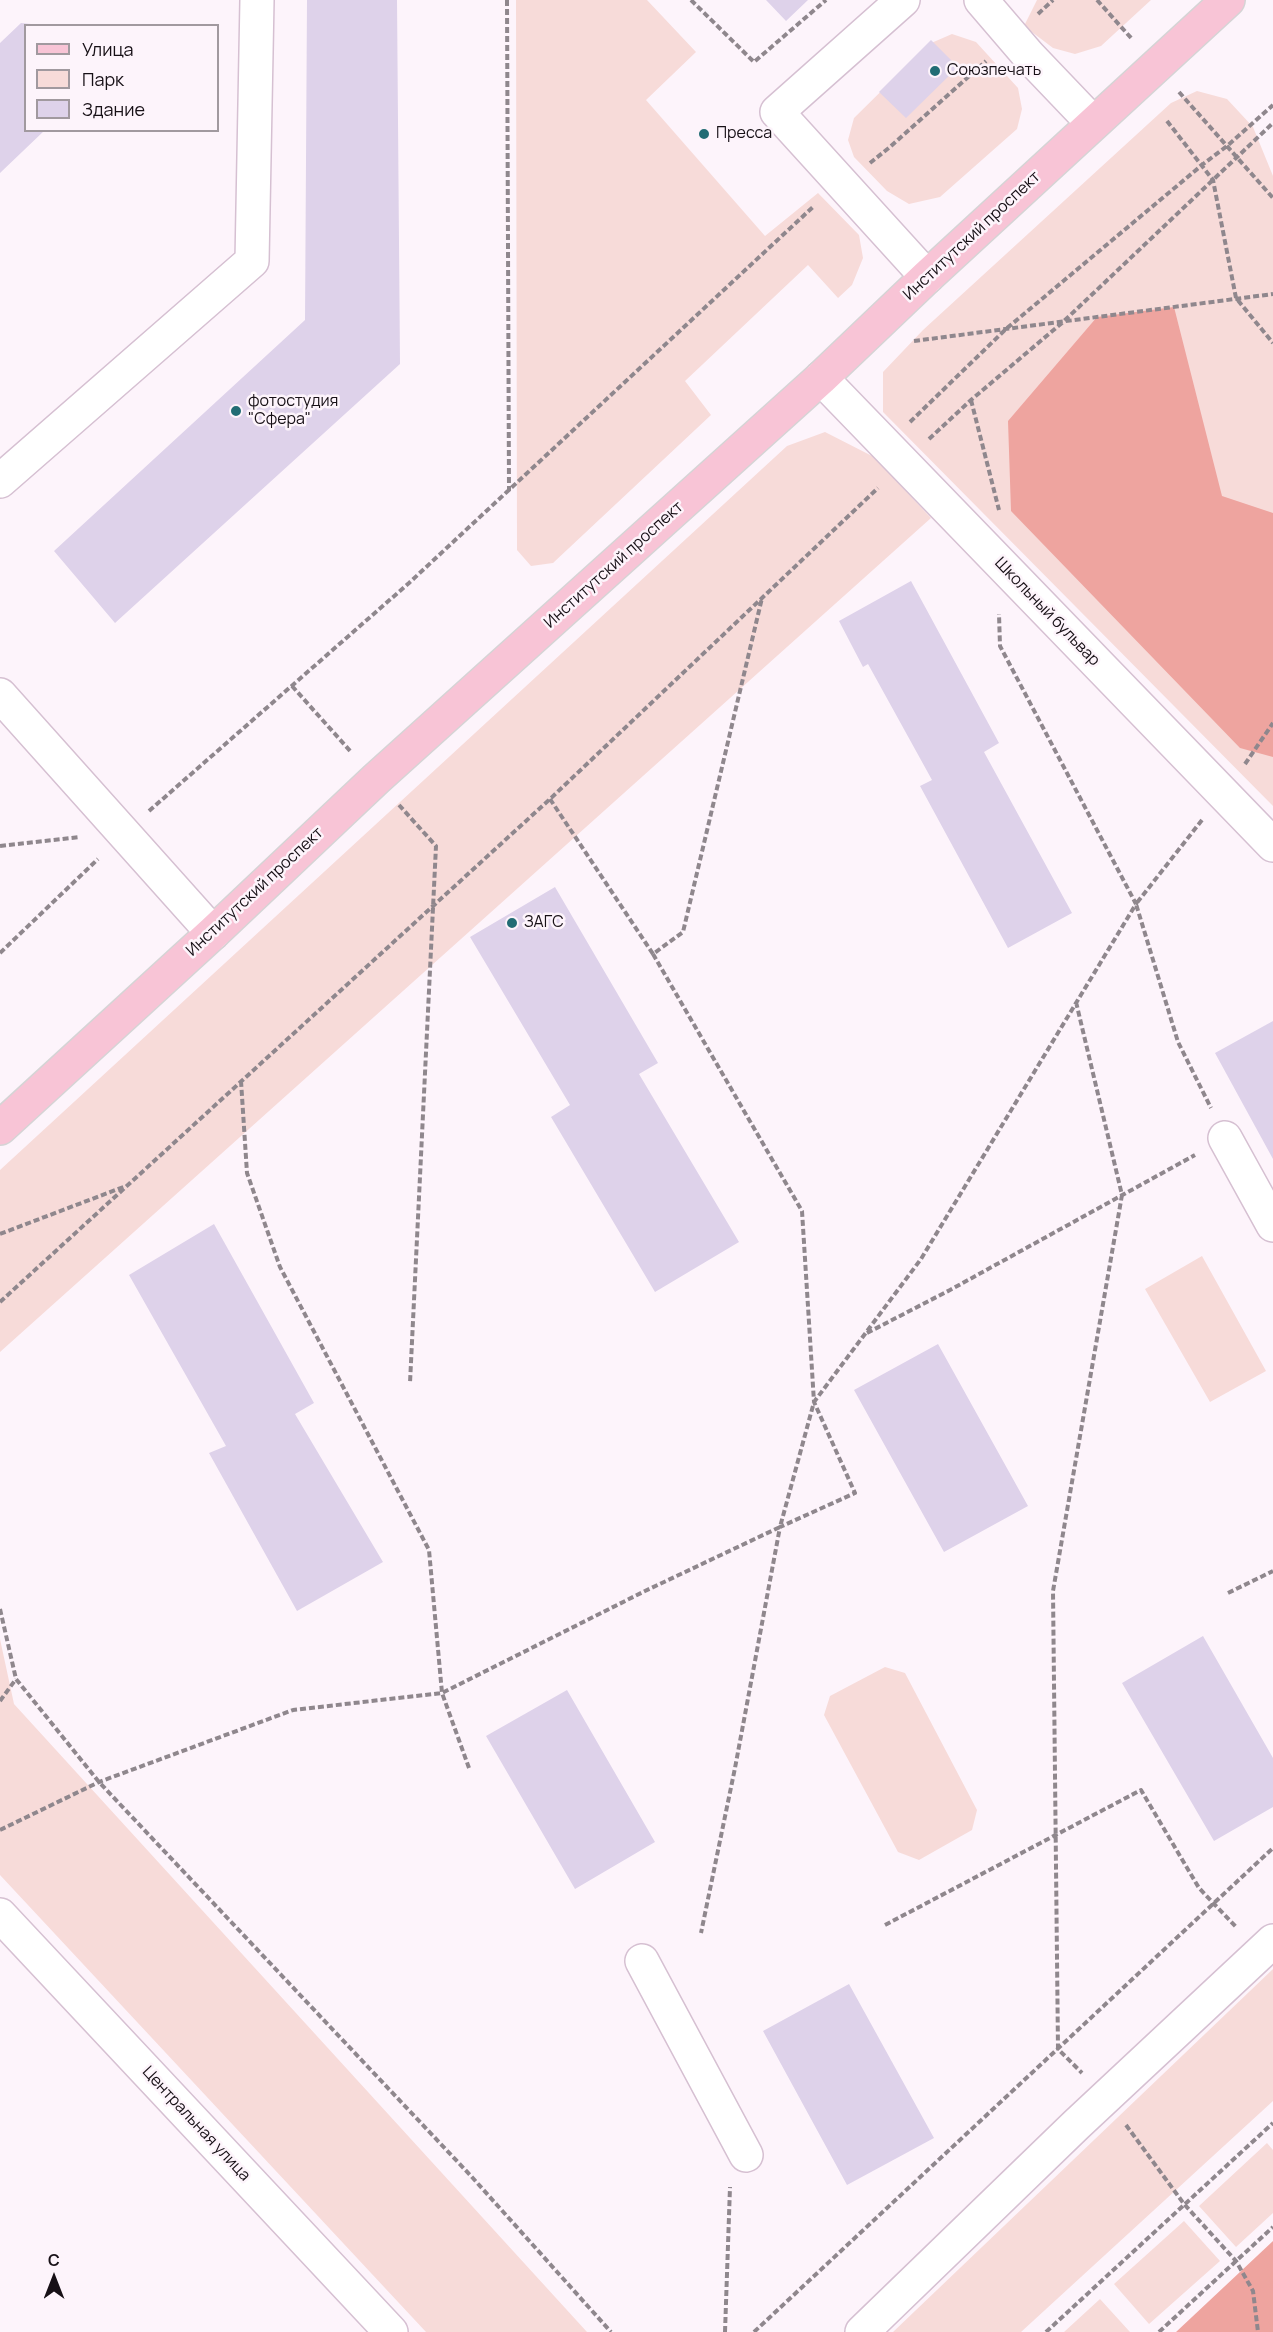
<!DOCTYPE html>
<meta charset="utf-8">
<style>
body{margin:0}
#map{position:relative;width:1273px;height:2332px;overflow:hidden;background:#fdf4fb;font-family:Manrope,sans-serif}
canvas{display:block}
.legend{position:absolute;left:24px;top:24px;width:195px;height:108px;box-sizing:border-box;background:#fdf4fb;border:2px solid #a1999f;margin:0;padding:8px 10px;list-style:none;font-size:18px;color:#171016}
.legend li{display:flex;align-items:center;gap:12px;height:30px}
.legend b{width:30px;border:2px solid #a1999f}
.north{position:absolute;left:24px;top:2248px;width:60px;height:60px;-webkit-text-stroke:4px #fdf4fb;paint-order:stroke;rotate:0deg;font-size:16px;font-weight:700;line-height:24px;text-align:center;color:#171016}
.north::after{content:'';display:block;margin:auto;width:21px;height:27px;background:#171016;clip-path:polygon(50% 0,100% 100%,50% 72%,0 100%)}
</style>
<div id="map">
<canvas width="1273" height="2332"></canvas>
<ul class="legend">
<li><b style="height:8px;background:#f8c4d6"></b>Улица</li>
<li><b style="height:16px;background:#f7dbd9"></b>Парк</li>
<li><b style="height:16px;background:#ded2ea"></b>Здание</li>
</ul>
<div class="north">С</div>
</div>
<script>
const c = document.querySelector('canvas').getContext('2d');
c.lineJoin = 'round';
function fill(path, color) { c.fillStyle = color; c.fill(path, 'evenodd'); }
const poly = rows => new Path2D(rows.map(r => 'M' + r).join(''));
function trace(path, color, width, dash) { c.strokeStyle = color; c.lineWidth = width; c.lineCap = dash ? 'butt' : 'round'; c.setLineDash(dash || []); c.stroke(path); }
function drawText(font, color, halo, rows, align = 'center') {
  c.font = font + ' Manrope,sans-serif'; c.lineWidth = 5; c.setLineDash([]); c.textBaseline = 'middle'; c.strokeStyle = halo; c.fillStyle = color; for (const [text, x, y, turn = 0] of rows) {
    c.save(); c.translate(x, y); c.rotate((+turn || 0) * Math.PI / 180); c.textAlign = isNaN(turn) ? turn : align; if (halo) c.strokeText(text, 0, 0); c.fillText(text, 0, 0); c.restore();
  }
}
const green = poly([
 [516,0,647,0,696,52,646,100,765,236,818,193,859,235,863,258,852,285,838,298,808,265,685,381,711,415,553,563,531,566,517,550],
 [1037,0,1151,0,1101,46,1075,54,1053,48,1024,26],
 [952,34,976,42,1018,88,1022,109,1017,129,940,197,909,204,887,191,854,157,848,140,854,118,929,44],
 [1197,91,1227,99,1253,127,1273,176,1273,806,883,412,883,372,923,330,1171,103],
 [825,432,874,457,931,518,0,1352,0,1170,787,446],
 [1202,1256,1266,1371,1210,1402,1145,1289],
 [0,1639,14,1704,587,2332,426,2332,0,1875],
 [885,1667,905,1673,977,1810,972,1830,919,1860,898,1852,824,1715,830,1696],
 [1273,1969,1273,2101,1021,2332,893,2332],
 [1267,2143,1273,2150,1273,2213,1236,2247,1199,2206],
 [1184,2221,1220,2261,1149,2324,1114,2284],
 [1100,2299,1130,2332,1064,2332]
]);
const forest = poly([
 [1174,307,1222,496,1273,513,1273,757,1240,748,1011,511,1008,421,1097,317],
 [1273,2241,1273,2332,1176,2332]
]);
const building = poly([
 [307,0,397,0,400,364,115,623,54,551,305,320],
 [766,0,808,0,786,21],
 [21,23,31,24,31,26,26,26,26,130,45,130,0,173,0,43],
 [931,40,958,67,906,118,879,92],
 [911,581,999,743,984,752,1072,913,1008,948,920,786,932,780,868,664,863,667,839,621],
 [555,887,658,1063,639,1074,739,1242,655,1292,551,1117,570,1105,470,937],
 [1273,1021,1273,1159,1215,1053],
 [214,1224,314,1403,295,1414,383,1562,297,1611,209,1453,226,1446,129,1275],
 [938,1344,1028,1506,944,1552,854,1390],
 [1203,1636,1273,1758,1273,1807,1214,1841,1122,1683],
 [567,1690,655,1842,575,1889,486,1736],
 [849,1984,934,2138,847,2185,763,2031]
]);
const path = poly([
 [507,0,509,491],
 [691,0,754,62,826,0],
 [1097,0,1132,39],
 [1038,14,1053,0],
 [1179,92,1273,198],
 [1167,121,1213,180,1236,298,1273,343],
 [870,163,890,147,986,61],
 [914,341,1273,294],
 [971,400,999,510],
 [910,422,1006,329,1202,165,1227,146,1273,105],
 [929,439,971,400,1063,322,1273,123],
 [292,686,352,753],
 [1245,764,1273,723],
 [550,799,653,954,683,932,762,598],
 [399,805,436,846,410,1383],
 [149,811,409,583,814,206],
 [1202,820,1136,904,1178,1042,1211,1108],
 [0,846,80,837],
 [0,953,98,859],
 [653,954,802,1211,814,1402,855,1493,780,1527,735,1768,701,1933],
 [1076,1002,1122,1195,1053,1591,1058,2049,1082,2073],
 [241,1081,247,1173,280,1267,429,1550,442,1693,469,1768],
 [0,1234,126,1186],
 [0,1302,550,799,878,488],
 [867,1333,950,1290,1195,1155],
 [1228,1593,1273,1571],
 [0,1609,16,1679,99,1782,471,2176,611,2332],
 [0,1701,16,1679],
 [0,1830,99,1782,293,1710,442,1693,645,1591,780,1527,814,1402,921,1259,1136,904,1000,646,999,614],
 [885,1925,1141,1790,1199,1888,1237,1928],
 [1126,2125,1184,2204,1236,2261,1253,2291,1258,2332],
 [725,2332,730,2187],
 [754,2332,1273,1848],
 [1046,2332,1273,2123],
 [1159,2332,1273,2227]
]);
const minor = poly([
 [903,0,777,112,927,277],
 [981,0,1029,56,1093,123],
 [821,378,1273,845],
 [0,481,252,261,257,0],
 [0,695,213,933],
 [1225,1138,1273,1225],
 [0,1915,391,2332],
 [642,1961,746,2155],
 [862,2332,1076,2125,1273,1941]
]);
const major = poly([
 [0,1128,213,933,376,779,821,378,927,277,1228,0]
]);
const markers = [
 [935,71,6,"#216c74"],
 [704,134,6,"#216c74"],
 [236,411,6,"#216c74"],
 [512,923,6,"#216c74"]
];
const poiNames = [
 ["Союзпечать",947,71],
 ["Пресса",716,134],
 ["фотостудия",248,402],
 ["\"Сфера\"",248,420],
 ["ЗАГС",524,923]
];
const streetNames = [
 ["Институтский проспект",972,236,-43],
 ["Институтский проспект",614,565,-42],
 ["Школьный бульвар",1047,612,46],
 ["Институтский проспект",255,892,-43],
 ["Центральная улица",196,2124,47]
];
fill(green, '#f7dbd9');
fill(forest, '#eea49f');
fill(building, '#ded2ea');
trace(minor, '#d6c0d2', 36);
trace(major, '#d5d4d5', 36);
trace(path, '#8f878d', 4, [6, 3]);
trace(minor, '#fff', 33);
trace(major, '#f8c4d6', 33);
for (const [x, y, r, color] of markers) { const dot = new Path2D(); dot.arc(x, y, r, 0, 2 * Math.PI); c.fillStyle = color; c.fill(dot); trace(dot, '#fdf4fb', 2); }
drawText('16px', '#171016', '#fdf4fb', poiNames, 'left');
drawText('16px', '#171016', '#fdf4fb', streetNames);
</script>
